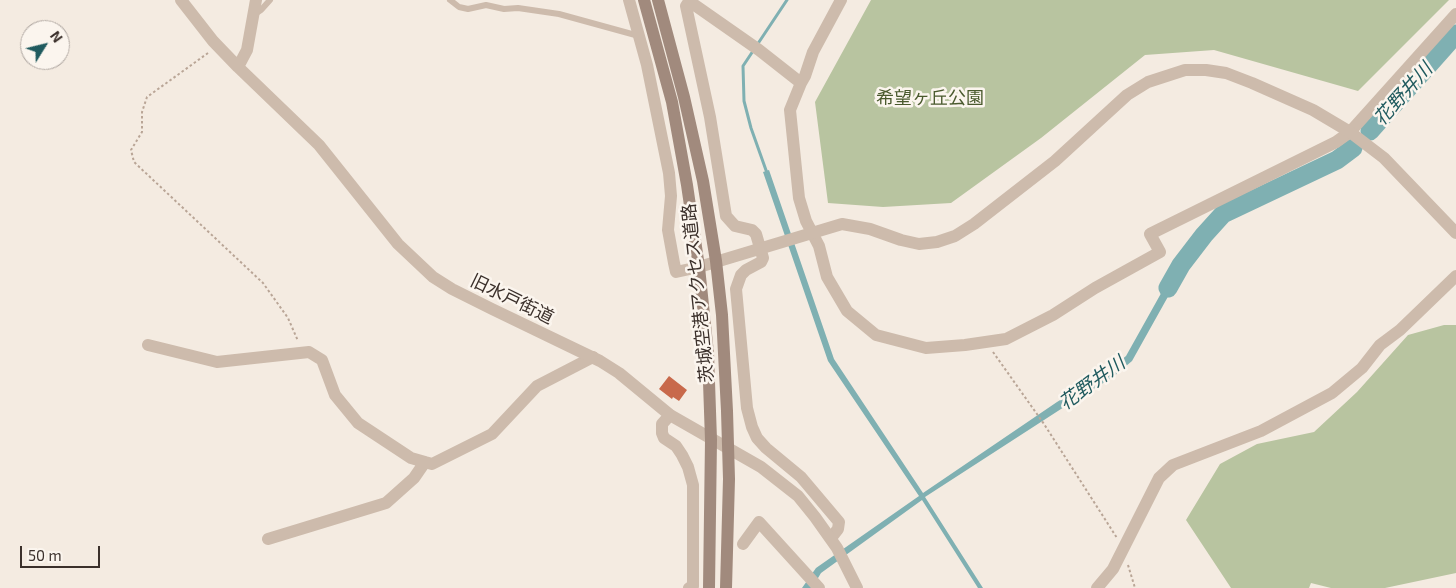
<!DOCTYPE html>
<meta charset="utf-8">
<style>
body{margin:0}
#map{position:relative;width:1456px;height:588px;overflow:hidden;background:#f4ebe1;font-family:"Exo 2",sans-serif}
canvas{display:block}
.north{position:absolute;left:20px;top:20px;width:50px;height:50px;box-sizing:border-box;background:#fbf5ee;border:1px solid #aea6a0;border-radius:50%;rotate:54deg;font-size:14px;font-weight:700;line-height:20px;text-align:center;color:#3b302b}
.north::after{content:'';display:block;margin:auto;width:18px;height:22px;background:#1f5a5e;clip-path:polygon(50% 0,100% 100%,50% 72%,0 100%)}
.scale{position:absolute;left:20px;top:546px;width:80px;height:22px;box-sizing:border-box;border:2px solid #3b302b;border-top:0;padding-left:6px;font-size:15px;line-height:18px;white-space:nowrap;color:#3b302b;-webkit-text-stroke:4px #fbf5ee;paint-order:stroke}
</style>
<div id="map">
<canvas width="1456" height="588"></canvas>
<div class="north">N</div>
<div class="scale">50 m</div>
</div>
<script>
const c = document.querySelector('canvas').getContext('2d');
c.lineJoin = 'round';
function fill(path, color) { c.fillStyle = color; c.fill(path, 'evenodd'); }
const poly = rows => new Path2D(rows.map(r => 'M' + r).join(''));
function trace(path, color, width, dash) { c.strokeStyle = color; c.lineWidth = width; c.lineCap = dash ? 'butt' : 'round'; c.setLineDash(dash || []); c.stroke(path); }
function drawText(font, color, halo, rows, align = 'center') {
  c.font = font + ' "Exo 2","Noto Sans JP",sans-serif'; c.lineWidth = 5; c.setLineDash([]); c.textBaseline = 'middle'; c.strokeStyle = halo; c.fillStyle = color; for (const [text, x, y, turn = 0] of rows) {
    c.save(); c.translate(x, y); c.rotate((+turn || 0) * Math.PI / 180); c.textAlign = isNaN(turn) ? turn : align; if (halo) c.strokeText(text, 0, 0); c.fillText(text, 0, 0); c.restore();
  }
}
const green = poly([
 [871,0,1449,0,1358,91,1214,50,1145,55,1041,138,951,203,883,207,828,203,815,102],
 [1444,325,1456,325,1456,573,1385,588,1331,588,1311,583,1309,588,1231,588,1186,520,1220,464,1257,444,1314,432,1357,392,1408,335]
]);
const water = poly([
 [769,170,834,359,923,493,1057,402,1109,370,1126,356,1178,263,1184,268,1132,361,1113,377,1061,409,925,497,983,588,978,588,922,500,821,573,812,588,802,588,816,568,919,496,828,361,763,172]
]);
const stream = poly([
 [757,45,787,0],
 [753,51,743,66,744,101,751,128,767,173]
]);
const river = poly([
 [1370,131,1456,34],
 [1168,288,1181,265,1204,235,1223,214,1337,160,1353,148]
]);
const building = poly([
 [669,376,687,390,679,401,673,397,672,399,659,389]
]);
const path = poly([
 [208,53,147,97,142,112,142,132,131,150,134,162,263,283,288,318,298,341],
 [993,352,1044,424,1117,538],
 [1128,565,1135,588]
]);
const service = poly([
 [450,0,459,7,468,9,486,5,504,9,518,8,559,14,639,36],
 [255,14,261,10,270,0]
]);
const minor = poly([
 [629,0,647,65,669,173,671,196,668,230,674,263,676,272,699,267],
 [690,0,686,6,710,117,726,216,735,226,752,230,756,234,763,258,761,262,746,270,741,275,736,289,747,408,752,427,757,438,766,448,801,477,839,522,838,529,831,538],
 [689,1,759,50,801,83,790,110,799,198,806,221,819,246,827,277,847,311,876,335,926,348,965,345,1006,339,1053,315,1095,288,1160,252,1150,234,1336,142,1350,132,1456,14],
 [801,83,805,76,813,52,841,0],
 [148,345,217,362,309,352,322,360,335,395,358,423,411,458,432,464,492,434,537,386,593,357],
 [670,415,662,424,662,433,664,438,676,446,682,455,688,467,693,485,693,586,689,588],
 [268,539,386,503,414,478,425,462],
 [743,544,759,522,819,588],
 [1097,588,1113,569,1159,478,1173,465,1261,431,1332,393,1362,368,1380,345,1400,330,1456,276]
]);
const tertiary = poly([
 [181,0,213,41,238,67,319,145,398,244,433,277,452,289,492,309,600,361,619,373,670,415,761,467,798,496,815,517,837,548,857,588],
 [238,67,247,50,256,0],
 [699,267,842,224,870,229,901,240,919,244,937,242,955,236,974,224,1055,161,1127,95,1148,82,1185,70,1206,70,1226,73,1252,83,1313,110,1350,132,1384,158,1456,233]
]);
const secondary = poly([
 [644,0,672,102,687,185,699,267,708,353,711,440,709,588],
 [658,0,684,97,703,181,716,261,722,315,727,411,729,479,726,588]
]);
const parkNames = [
 ["希望ヶ丘公園",930,98]
];
const streetNames = [
 ["茨城空港アクセス道路",698,293,-96],
 ["旧水戸街道",512,299,26]
];
const waterNames = [
 ["花野井川",1403,94,-48],
 ["花野井川",1092,383,-36]
];
fill(green, '#b8c4a0');
fill(water, '#7fb0b2');
trace(stream, '#7fb0b2', 3);
trace(river, '#7fb0b2', 19);
fill(building, '#c8694b');
trace(path, '#b9a596', 2, [2.5, 2.5]);
trace(service, '#cdbbac', 6);
trace(minor, '#cdbbac', 12);
trace(tertiary, '#cdbbac', 12);
trace(secondary, '#a18a7d', 12);
drawText('18px', '#4a5a2e', '#fbf5ee', parkNames);
drawText('18px', '#3b302b', '#fbf5ee', streetNames);
drawText('italic 19px', '#1f5a5e', '#fbf5ee', waterNames);
</script>
